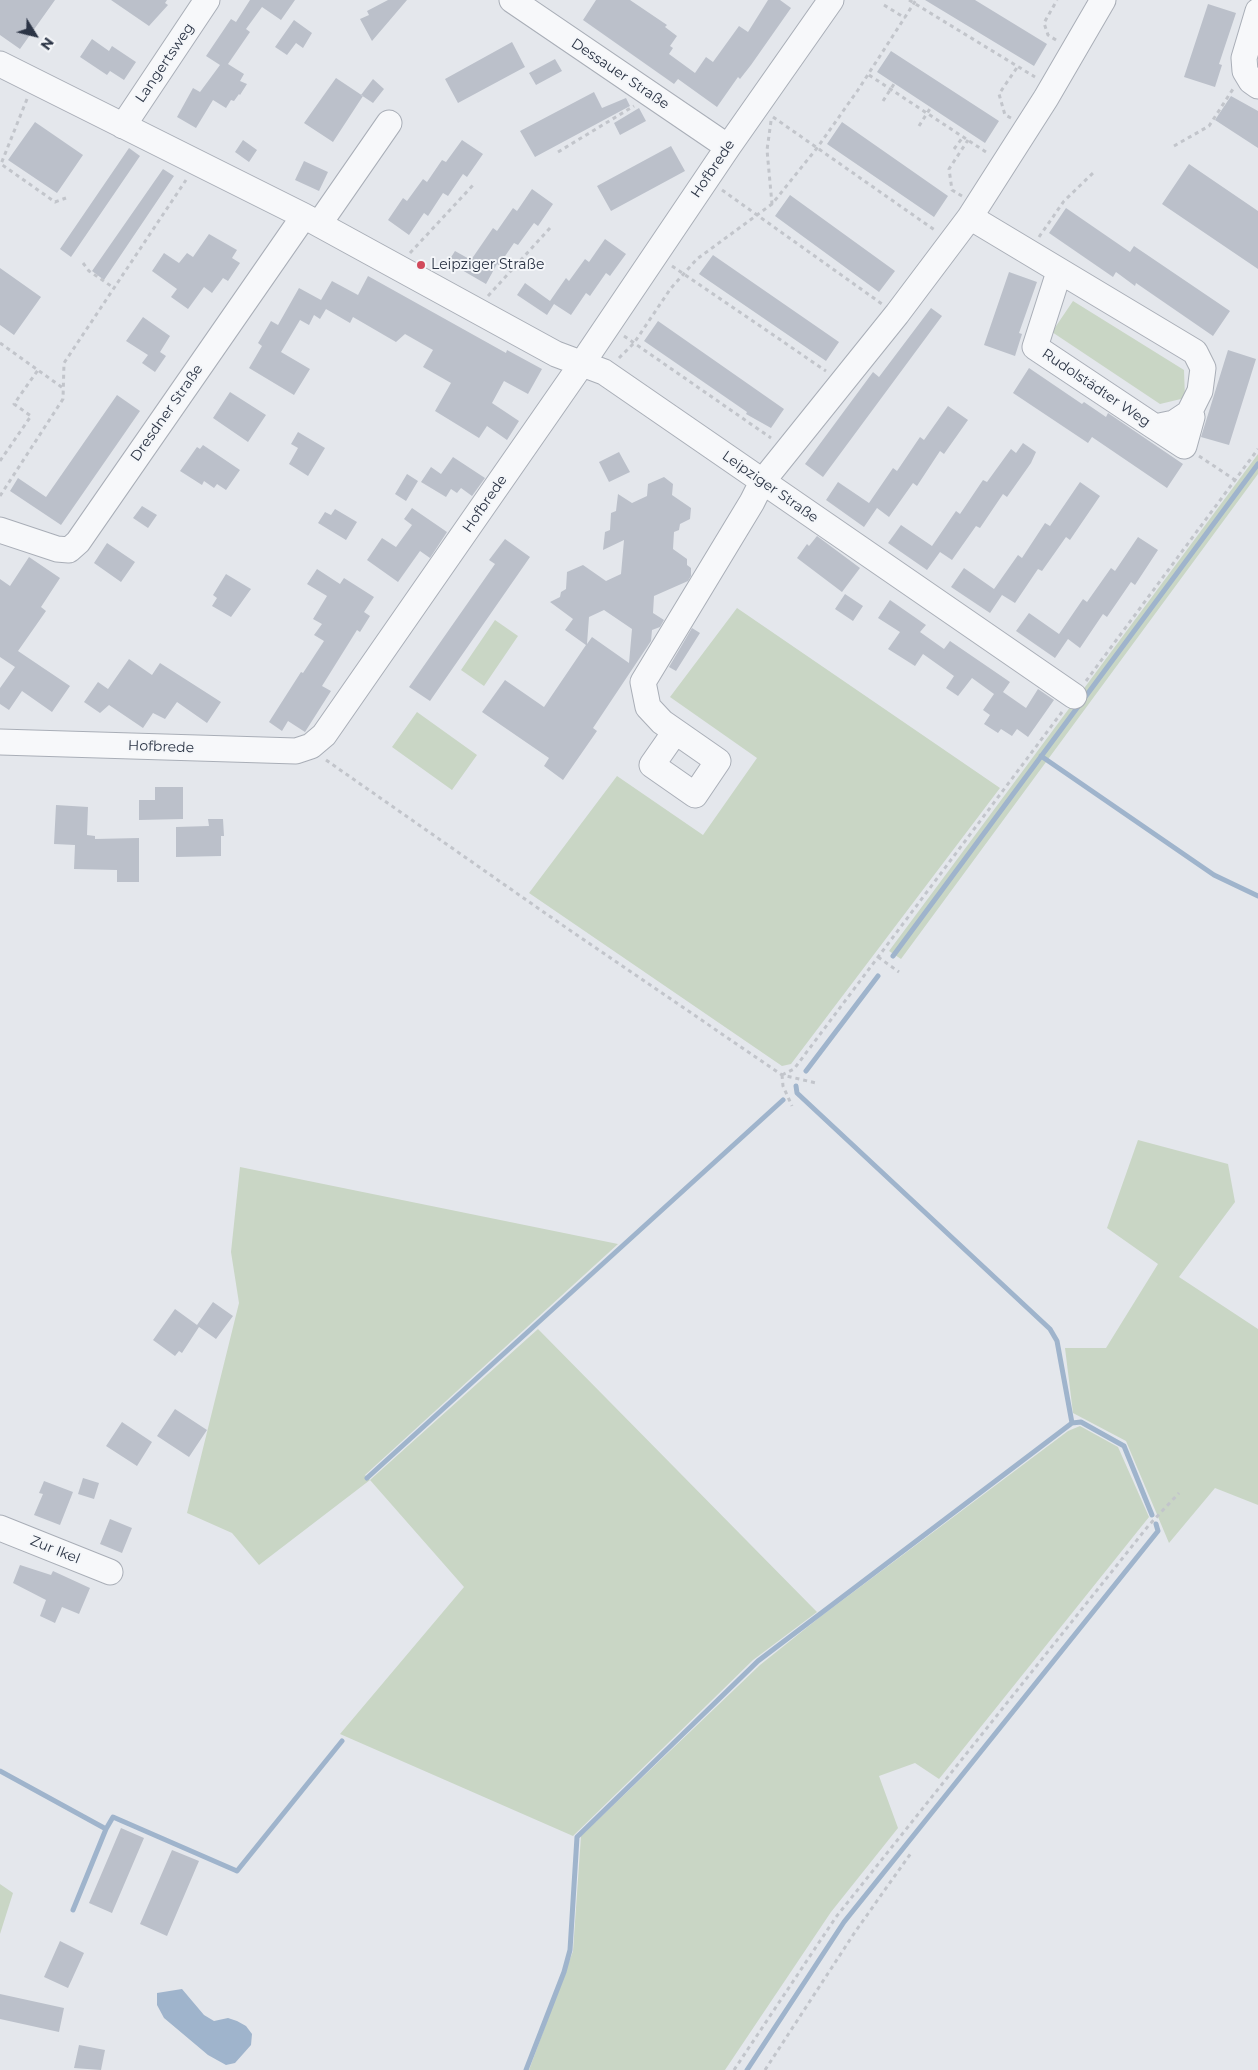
<!DOCTYPE html>
<meta charset="utf-8">
<style>
body{margin:0}
#map{position:relative;width:1258px;height:2070px;overflow:hidden;background:#e4e7ec;font-family:Montserrat,sans-serif}
canvas{display:block}
.north{position:absolute;left:10px;top:10px;width:50px;height:50px;-webkit-text-stroke:4px #f4f6f9;paint-order:stroke;rotate:126deg;font-size:14px;font-weight:700;line-height:20px;text-align:center;color:#2b3445}
.north::after{content:'';display:block;margin:auto;width:18px;height:22px;background:#2b3445;clip-path:polygon(50% 0,100% 100%,50% 72%,0 100%)}
</style>
<div id="map">
<canvas width="1258" height="2070"></canvas>
<div class="north">N</div>
</div>
<script>
const c = document.querySelector('canvas').getContext('2d');
c.lineJoin = 'round';
function fill(path, color) { c.fillStyle = color; c.fill(path, 'evenodd'); }
const poly = rows => new Path2D(rows.map(r => 'M' + r).join(''));
function trace(path, color, width, dash) { c.strokeStyle = color; c.lineWidth = width; c.lineCap = dash ? 'butt' : 'round'; c.setLineDash(dash || []); c.stroke(path); }
function drawText(font, color, halo, rows, align = 'center') {
  c.font = font + ' Montserrat,sans-serif'; c.lineWidth = 4; c.setLineDash([]); c.textBaseline = 'middle'; c.strokeStyle = halo; c.fillStyle = color; for (const [text, x, y, turn = 0] of rows) {
    c.save(); c.translate(x, y); c.rotate((+turn || 0) * Math.PI / 180); c.textAlign = isNaN(turn) ? turn : align; if (halo) c.strokeText(text, 0, 0); c.fillText(text, 0, 0); c.restore();
  }
}
const green = poly([
 [1073,301,1184,370,1185,398,1160,404,1052,332],
 [1258,454,1258,474,901,959,889,951],
 [737,608,1000,788,791,1064,782,1066,529,893,617,776,703,835,757,758,670,697],
 [495,620,518,636,484,686,461,670],
 [417,712,477,755,452,790,392,747],
 [1138,1140,1228,1164,1235,1202,1179,1277,1258,1329,1258,1505,1215,1488,1169,1543,1126,1441,1073,1413,1065,1348,1106,1348,1158,1264,1107,1228],
 [240,1167,618,1244,365,1475,370,1480,538,1329,817,1612,753,1660,573,1836,340,1734,464,1587,370,1480,259,1565,232,1533,187,1513,239,1303,231,1252],
 [1080,1426,1118,1447,1149,1517,939,1779,915,1763,879,1776,898,1828,831,1912,725,2070,529,2070,573,1951,581,1836,760,1665,820,1617,1068,1431],
 [0,1884,13,1893,0,1934]
]);
const water = poly([
 [182,1989,204,2015,214,2021,228,2018,237,2021,246,2026,252,2034,251,2045,235,2063,226,2065,208,2055,164,2018,157,2005,157,1993]
]);
const stream = poly([
 [1041,756,1214,875,1258,896],
 [893,956,1258,464],
 [806,1071,878,976],
 [796,1086,797,1093,1050,1329,1057,1341,1072,1423],
 [367,1478,783,1100],
 [0,1771,106,1829,73,1910],
 [106,1829,113,1817,237,1871,342,1741],
 [526,2070,564,1972,570,1950,577,1837,758,1661,1072,1423,1081,1422,1124,1446,1152,1515],
 [747,2070,844,1922,1158,1531,1156,1524]
]);
const building = poly([
 [0,0,55,0,20,49,0,35],
 [111,0,167,0,165,3,168,5,149,26],
 [250,0,295,0,281,20,262,7,246,29,250,32,228,64,244,74,240,81,247,84,240,95,239,94,234,101,231,100,226,108,213,100,196,128,177,117,193,88,200,92,220,65,206,56,231,19,236,22],
 [388,0,407,0,372,41,360,19,369,15,367,11],
 [596,0,630,0,667,25,665,27,677,36,670,46,673,48,669,54,695,73,706,57,713,62,739,26,748,32,768,0,780,0,791,8,751,65,740,79,738,77,717,107,678,79,674,84,583,20],
 [925,0,975,0,1047,44,1034,66],
 [1208,4,1236,13,1219,64,1222,65,1215,87,1184,77],
 [294,20,312,33,303,48,296,43,287,55,275,47],
 [92,39,109,51,112,46,136,62,124,80,110,71,107,75,80,57],
 [512,42,525,67,458,103,445,79],
 [891,51,999,121,985,143,877,72],
 [555,59,562,71,536,85,529,73],
 [336,78,363,96,333,142,304,123],
 [373,79,384,89,373,103,361,95],
 [594,92,602,108,626,98,630,106,535,157,520,131],
 [1231,96,1258,111,1258,148,1215,120],
 [639,108,646,121,620,135,614,123],
 [35,122,83,155,57,193,8,160],
 [842,122,948,196,934,217,827,144],
 [243,140,257,150,249,162,235,152],
 [462,140,483,154,467,177,463,174,448,196,443,193,428,216,424,213,409,235,388,220,403,198,407,201,423,179,427,182,442,160,446,162],
 [671,146,685,171,611,211,597,186],
 [129,148,140,156,71,257,60,249],
 [304,161,328,172,319,191,295,180],
 [1189,164,1258,211,1258,269,1162,204],
 [163,169,174,176,104,280,92,271],
 [532,189,553,204,538,226,534,223,518,245,514,243,499,265,497,264,486,284,448,262,455,251,471,260,493,228,497,231,513,208,517,211],
 [790,195,895,271,879,292,775,216],
 [1066,208,1130,252,1134,246,1230,311,1213,336,1136,283,1135,286,1116,272,1113,277,1049,233],
 [209,234,237,250,232,258,240,263,228,281,223,278,212,293,204,287,188,309,171,297,177,289,152,271,164,253,179,263,187,253,193,257],
 [605,239,626,254,610,276,606,273,590,296,586,293,571,315,554,304,547,315,517,295,525,283,550,301,566,278,569,281,585,259,589,262],
 [713,255,839,342,826,361,699,274],
 [0,268,41,297,14,335,0,325],
 [1009,272,1037,282,1019,333,1022,334,1015,356,984,345],
 [368,276,506,353,507,350,542,369,528,394,504,381,492,403,519,421,507,440,487,426,479,438,435,411,451,383,423,367,433,350,405,334,396,342,353,317,350,323,326,309,320,319,314,315,309,325,300,320,281,352,310,369,294,395,249,368,262,346,258,343,271,321,278,325,299,288,321,300,332,281,358,295],
 [931,308,942,316,823,477,805,464,873,372,879,377],
 [143,317,170,336,160,352,166,356,155,372,142,363,148,355,126,341],
 [658,321,784,409,771,428,746,414,747,412,644,341],
 [1228,350,1256,359,1229,445,1201,437],
 [1029,368,1082,404,1084,402,1106,417,1108,413,1183,464,1167,488,1092,437,1088,443,1013,393],
 [230,392,266,415,248,442,213,418],
 [117,395,140,411,61,525,10,491,18,478,46,497],
 [948,406,968,420,944,454,940,451,917,486,913,483,889,517,877,508,864,527,826,500,838,482,869,503,893,468,897,471,920,437,924,440],
 [298,432,325,448,308,476,289,464,298,448,291,444],
 [1023,443,1036,452,1031,463,1007,497,1003,494,980,528,976,526,952,560,940,552,927,570,888,543,901,525,932,546,956,511,960,514,983,480,987,482,1011,449,1016,453],
 [203,445,240,470,226,490,217,484,214,488,204,481,202,485,180,471,197,447,200,449],
 [619,452,630,472,609,482,599,462],
 [453,457,485,478,472,496,461,488,457,493,451,489,446,497,421,482,431,467,441,474],
 [407,474,418,481,406,501,395,494],
 [664,477,673,484,672,495,691,508,690,519,680,524,679,530,674,532,673,549,687,559,687,565,691,568,691,576,688,581,654,596,653,613,664,620,660,627,652,630,651,641,593,728,597,731,563,780,544,766,549,758,482,712,505,680,544,707,586,645,565,630,573,619,550,602,560,597,561,592,566,589,567,572,583,565,606,581,621,574,624,540,603,550,605,532,610,530,611,513,616,511,618,494,632,503,647,496,648,484],
 [604,610,632,629,629,663,592,637,587,644,589,617],
 [1080,482,1100,496,1070,540,1066,537,1042,571,1038,569,1015,603,1002,595,990,613,951,587,964,568,994,589,1018,555,1022,558,1045,523,1050,526],
 [142,506,157,515,148,528,133,518],
 [412,508,447,532,430,558,420,551,398,582,367,560,382,538,396,547,412,525,404,519],
 [335,509,357,522,346,540,318,523,325,512,331,515],
 [817,536,860,568,842,592,797,558,807,544,809,546],
 [1138,537,1158,550,1135,585,1131,582,1107,617,1103,614,1080,648,1068,639,1055,658,1016,631,1029,613,1059,634,1083,599,1087,602,1111,568,1115,571],
 [505,539,530,557,430,701,409,687,495,564,489,560],
 [107,543,135,562,121,582,94,563],
 [29,557,60,578,41,607,46,611,18,651,70,686,52,712,22,691,9,710,0,704,0,688,15,667,0,657,0,579,10,586],
 [317,569,340,584,344,578,374,597,364,612,370,616,360,632,357,630,322,686,331,691,305,732,288,721,282,731,269,722,301,672,303,673,324,641,314,635,322,624,313,619,327,596,307,584],
 [226,574,251,589,231,617,212,606,217,598,213,595],
 [845,594,863,606,853,621,835,609],
 [890,600,926,625,920,632,944,649,950,641,1010,682,1003,692,1026,708,1038,689,1054,700,1028,737,1017,729,1012,736,1001,729,998,733,984,724,990,715,983,710,994,694,972,678,958,696,946,688,954,676,923,654,915,666,888,649,900,632,878,618],
 [692,628,700,633,676,671,669,667],
 [129,659,152,675,160,663,221,702,207,723,177,702,165,719,153,713,143,728,109,705,100,713,84,702,98,682,108,689],
 [155,787,183,787,183,819,139,820,139,800,155,800],
 [56,805,88,807,87,835,95,836,95,839,139,838,139,882,117,882,117,870,74,869,75,845,54,844],
 [208,819,223,819,224,836,221,836,221,856,176,857,176,827,209,826],
 [213,1302,233,1316,216,1339,199,1327,182,1353,179,1351,175,1356,153,1340,175,1309,197,1325],
 [175,1409,207,1430,189,1457,157,1436],
 [122,1422,152,1442,137,1466,106,1446],
 [83,1478,99,1483,94,1499,78,1494],
 [44,1481,73,1492,60,1525,34,1515,43,1494,39,1493],
 [110,1519,132,1528,122,1553,100,1544],
 [20,1565,51,1575,53,1571,90,1588,79,1614,62,1607,55,1623,40,1616,46,1600,13,1583],
 [121,1828,144,1838,112,1913,89,1903],
 [172,1850,199,1861,167,1936,140,1924],
 [60,1941,84,1953,68,1988,44,1977],
 [0,1994,64,2008,59,2032,0,2019],
 [79,2045,105,2050,101,2070,74,2068]
]);
const path = poly([
 [909,0,1035,77],
 [884,5,905,18],
 [1056,40,1048,35,1044,23,1057,0],
 [869,75,989,154],
 [27,99,1,164,55,202,66,198],
 [883,101,894,84],
 [773,117,936,231],
 [1011,118,1005,115,999,94,1018,66],
 [771,121,767,150,772,204],
 [919,126,931,107],
 [1174,146,1209,126,1233,89],
 [954,149,963,137],
 [558,152,634,106],
 [722,190,882,304],
 [962,196,952,190,949,169,968,140],
 [1039,237,1064,201,1093,173],
 [410,253,475,183],
 [83,263,89,271,114,288],
 [672,266,826,371],
 [488,296,550,228],
 [624,336,771,438],
 [0,343,63,388],
 [619,358,634,343,671,288,697,259,772,204,817,148,858,90,916,0],
 [1199,456,1235,480],
 [0,461,31,416,14,404,38,370],
 [0,496,63,399,64,363,186,180],
 [1086,681,1258,449],
 [326,760,555,920,782,1075,816,1083],
 [878,957,899,972],
 [782,1075,794,1069,1062,712],
 [782,1075,783,1086,792,1106],
 [734,2070,836,1917,1149,1525,1179,1493],
 [765,2070,855,1932,911,1853]
]);
const minor = poly([
 [512,0,728,147],
 [1258,11,1244,58,1245,71,1251,81,1258,86],
 [0,64,304,216,556,354,604,372,1074,696],
 [123,126,207,0],
 [970,217,1195,352,1203,368,1200,391,1189,413,1174,423,1155,427,1035,347,1059,272],
 [319,224,389,123],
 [1155,427,1184,446,1192,417,1189,413],
 [0,530,57,549,69,550,78,542,304,216],
 [675,732,652,765,695,795,718,761,662,722,648,707,643,682,752,502,762,482,897,314,970,217,1046,98,1103,0],
 [0,742,296,751,311,746,324,735,581,365,728,147,831,0],
 [0,1528,110,1572]
]);
const markers = [
 [421,265,5,"#d1495b"]
];
const streetNames = [
 ["Langertsweg",165,63,-56],
 ["Dessauer Straße",620,74,34],
 ["Hofbrede",713,169,-56],
 ["Rudolstädter Weg",1096,388,34],
 ["Dresdner Straße",167,413,-55],
 ["Leipziger Straße",770,487,35],
 ["Hofbrede",485,504,-55],
 ["Hofbrede",161,747,2],
 ["Zur Ikel",55,1550,22]
];
const poiNames = [
 ["Leipziger Straße",431,265]
];
fill(green, '#c9d6c5');
fill(water, '#9fb4cc');
trace(stream, '#9fb4cc', 5);
fill(building, '#bbc0ca');
trace(minor, '#a9aeb7', 27);
trace(path, '#c2c5cb', 3, [4, 4]);
trace(minor, '#f7f8fa', 25);
for (const [x, y, r, color] of markers) { const dot = new Path2D(); dot.arc(x, y, r, 0, 2 * Math.PI); c.fillStyle = color; c.fill(dot); trace(dot, '#f4f6f9', 2); }
drawText('14px', '#2b3445', '#f4f6f9', streetNames);
drawText('14px', '#2b3445', '#f4f6f9', poiNames, 'left');
</script>
